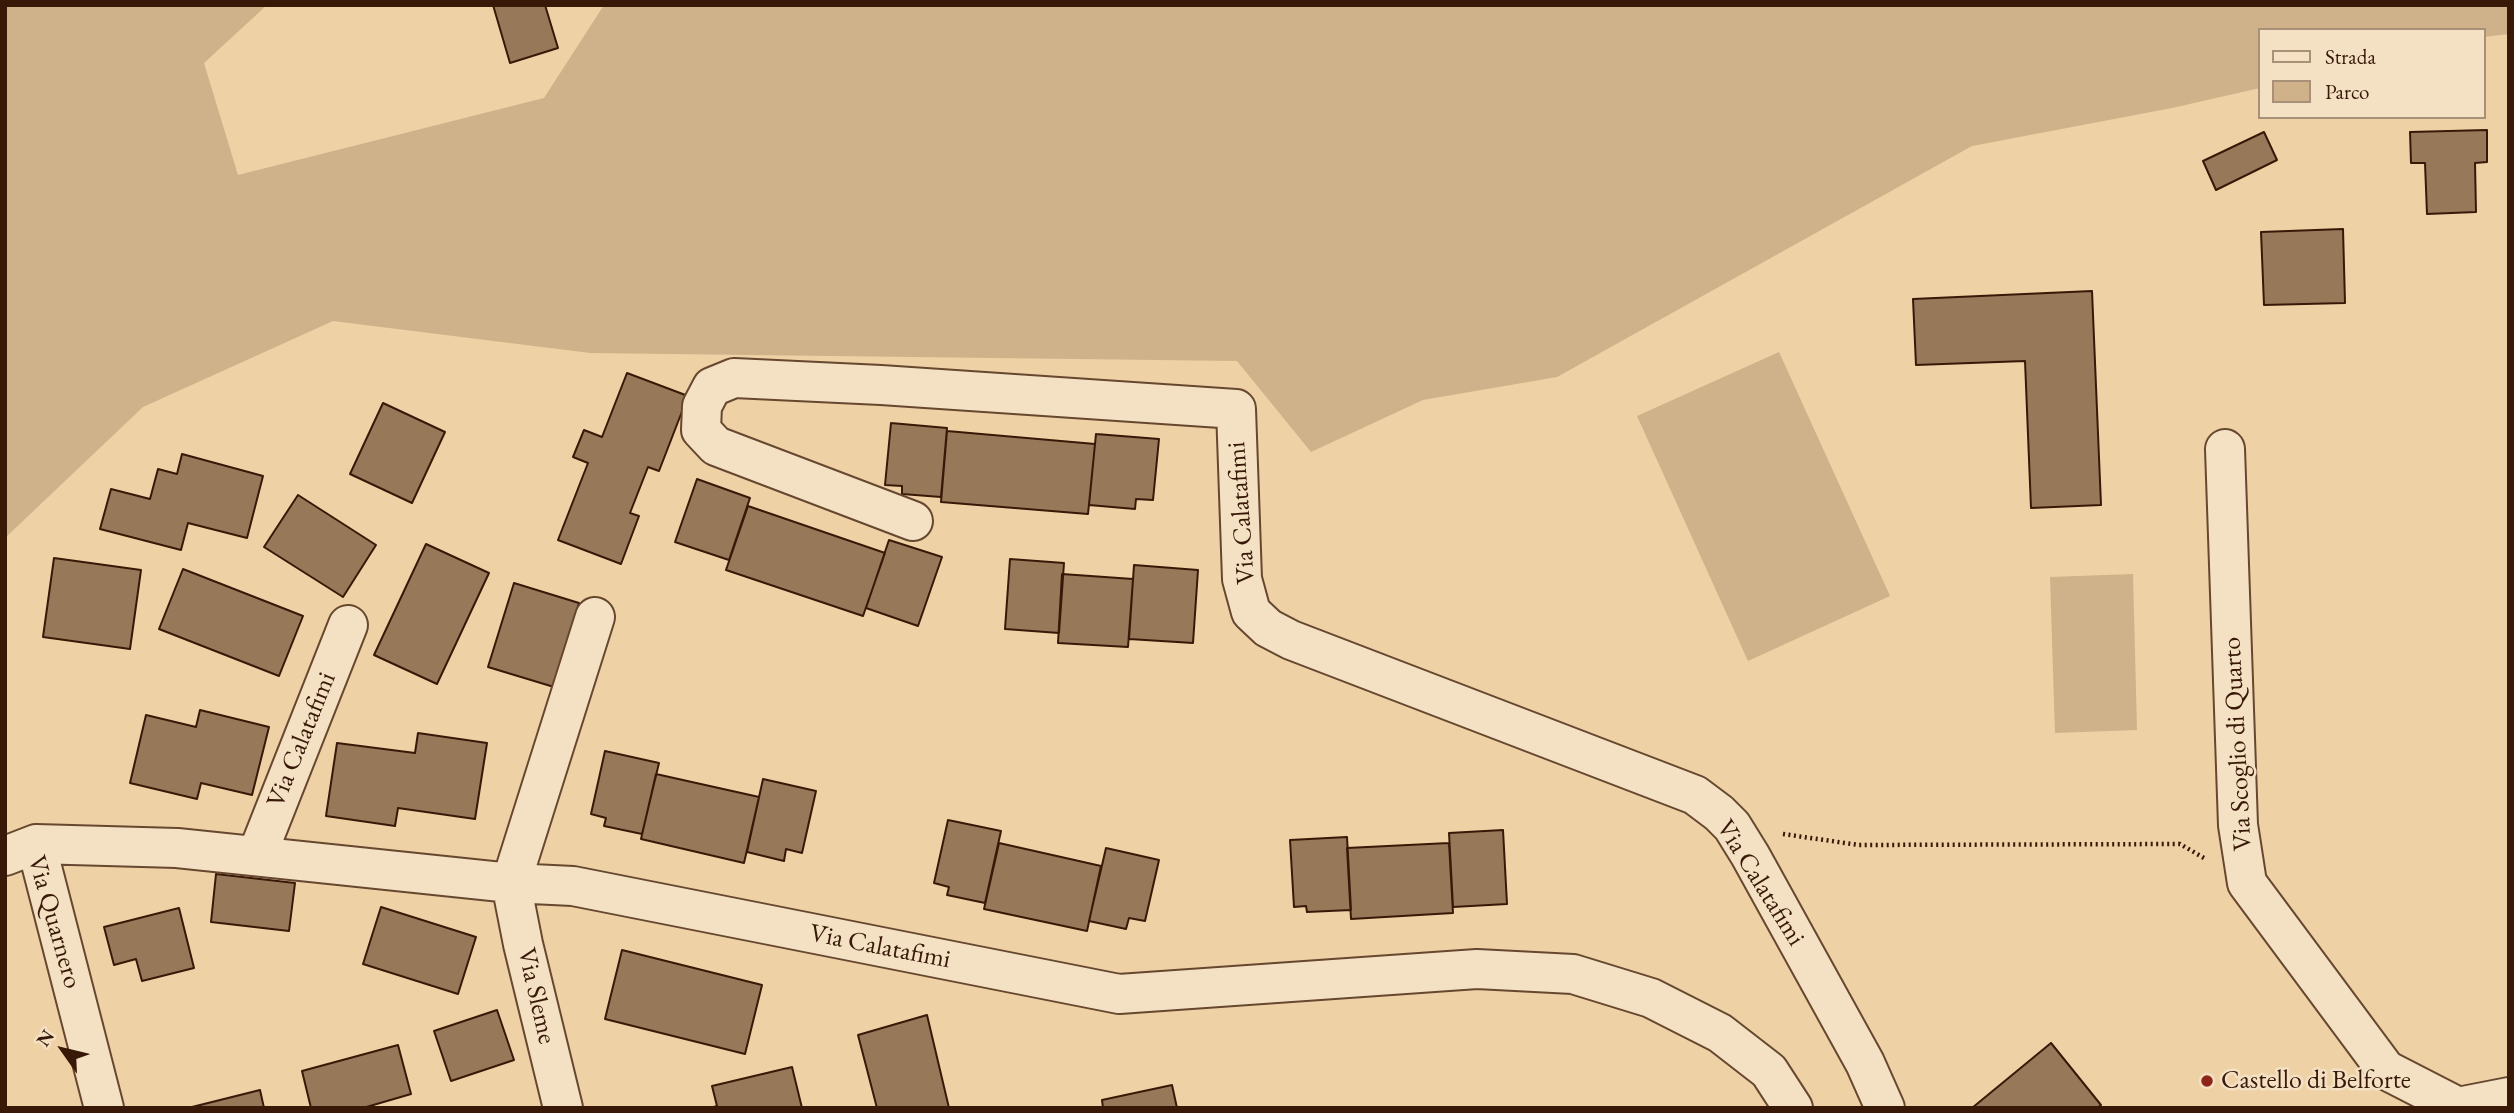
<!DOCTYPE html>
<style>
body{margin:0}
#map{position:relative;width:2514px;height:1113px;overflow:hidden;background:#eed1a4;font-family:"EB Garamond",serif}
canvas{display:block}
.frame{position:absolute;inset:0;border:7px solid #381908;pointer-events:none}
.legend{position:absolute;left:2258px;top:28px;width:228px;height:91px;box-sizing:border-box;background:#f4e1c4;border:2px solid #a99179;margin:0;padding:9px 12px;list-style:none;font-size:21px;color:#381908}
.legend li{display:flex;align-items:center;gap:14px;height:35px}
.legend b{width:35px;border:2px solid #a99179}
.north{position:absolute;left:28px;top:1015px;width:70px;height:70px;-webkit-text-stroke:5px #f4e1c4;paint-order:stroke;rotate:304deg;font-size:19px;font-weight:700;line-height:28px;text-align:center;color:#381908}
.north::after{content:'';display:block;margin:auto;width:24px;height:32px;background:#381908;clip-path:polygon(50% 0,100% 100%,50% 72%,0 100%)}
</style>
<div id="map">
<canvas width="2514" height="1113"></canvas>
<div class="frame"></div>
<ul class="legend">
<li><b style="height:9px;background:#f4e1c4"></b>Strada</li>
<li><b style="height:19px;background:#cfb289"></b>Parco</li>
</ul>
<div class="north">N</div>
</div>
<script>
const c = document.querySelector('canvas').getContext('2d');
c.lineJoin = 'round';
function fill(path, color) { c.fillStyle = color; c.fill(path, 'evenodd'); }
const poly = rows => new Path2D(rows.map(r => 'M' + r).join(''));
function trace(path, color, width, dash) { c.strokeStyle = color; c.lineWidth = width; c.lineCap = dash ? 'butt' : 'round'; c.setLineDash(dash || []); c.stroke(path); }
function drawText(font, color, halo, rows, align = 'center') {
  c.font = font + ' "EB Garamond",serif'; c.lineWidth = 5; c.setLineDash([]); c.textBaseline = 'middle'; c.strokeStyle = halo; c.fillStyle = color; for (const [text, x, y, turn = 0] of rows) {
    c.save(); c.translate(x, y); c.rotate((+turn || 0) * Math.PI / 180); c.textAlign = isNaN(turn) ? turn : align; if (halo) c.strokeText(text, 0, 0); c.fillText(text, 0, 0); c.restore();
  }
}
const green = poly([
 [5,5,267,5,204,63,238,175,544,98,604,5,2509,5,2509,34,2484,37,2484,30,2260,30,2260,88,2172,108,1972,146,1557,377,1423,400,1311,452,1237,361,590,353,333,321,143,407,5,538],
 [1779,352,1890,596,1748,661,1637,416],
 [2133,574,2137,730,2055,733,2050,577]
]);
const building = poly([
 [493,5,545,5,558,48,510,63,493,5],
 [2487,130,2487,162,2475,163,2476,212,2427,214,2425,163,2411,163,2410,132,2487,130],
 [2264,132,2277,160,2216,190,2203,161,2264,132],
 [2343,229,2345,303,2264,305,2261,232,2343,229],
 [2092,291,2101,505,2031,508,2025,361,1916,365,1913,299,2092,291],
 [627,373,688,396,659,471,648,467,630,513,639,516,621,564,558,540,588,463,573,457,584,430,602,437,627,373],
 [383,403,445,432,412,503,350,474,383,403],
 [891,423,947,428,941,497,902,494,902,486,885,485,891,423],
 [947,431,1095,444,1088,514,941,502,947,431],
 [1096,434,1159,439,1153,500,1136,499,1135,509,1089,505,1096,434],
 [182,454,263,476,247,538,188,523,181,550,100,529,111,489,150,499,158,469,177,474,182,454],
 [697,479,750,498,729,560,675,542,697,479],
 [298,495,376,545,343,597,264,547,298,495],
 [748,506,885,553,863,616,726,570,748,506],
 [889,540,942,557,918,626,866,608,889,540],
 [426,544,489,573,437,684,374,655,426,544],
 [54,558,141,570,130,649,43,637,54,558],
 [1010,559,1064,563,1059,633,1005,629,1010,559],
 [1134,565,1198,570,1193,643,1129,639,1134,565],
 [183,569,303,616,279,676,159,629,183,569],
 [1062,574,1133,579,1128,647,1058,643,1062,574],
 [514,583,579,603,554,687,488,667,514,583],
 [200,710,269,727,252,795,201,783,197,799,130,783,146,715,196,727,200,710],
 [418,733,487,743,475,819,398,808,395,826,326,816,337,743,415,753,418,733],
 [605,751,659,763,642,834,604,826,606,818,591,814,605,751],
 [656,774,759,797,744,863,641,839,656,774],
 [763,779,816,791,802,853,786,849,784,861,747,852,763,779],
 [948,820,1001,831,985,903,947,895,949,887,934,883,948,820],
 [1503,830,1507,904,1453,907,1449,833,1503,830],
 [1347,837,1351,910,1307,912,1306,906,1294,907,1290,840,1347,837],
 [999,843,1101,866,1087,931,984,909,999,843],
 [1449,843,1453,913,1351,919,1347,848,1449,843],
 [1106,848,1159,860,1145,921,1129,918,1126,929,1089,921,1106,848],
 [216,874,295,883,289,931,211,922,216,874],
 [381,907,476,937,458,994,363,964,381,907],
 [179,908,194,968,142,981,136,959,114,965,104,927,179,908],
 [622,950,762,985,745,1054,605,1019,622,950],
 [497,1010,514,1060,451,1081,434,1031,497,1010],
 [927,1015,949,1108,877,1108,858,1035,927,1015],
 [2051,1043,2101,1105,2097,1108,1972,1108,2051,1043],
 [398,1045,411,1094,363,1108,311,1108,302,1071,398,1045],
 [792,1067,802,1108,710,1108,717,1106,712,1086,792,1067],
 [1172,1085,1177,1108,1103,1108,1102,1100,1172,1085],
 [260,1090,264,1108,188,1108,260,1090]
]);
const path = poly([
 [1783,834,1859,845,2180,844,2204,858]
]);
const minor = poly([
 [2225,449,2238,825,2247,883,2386,1070,2458,1107,2509,1097],
 [913,521,716,446,701,430,702,406,712,387,734,378,881,385,1236,409,1242,579,1251,612,1268,628,1291,640,1695,795,1719,813,1732,826,1750,855,1865,1063,1885,1108],
 [36,844,177,848,511,883,573,886,1119,994,1477,969,1573,974,1651,998,1720,1033,1769,1071,1793,1108],
 [257,855,348,625],
 [5,856,36,844,104,1108],
 [563,1108,523,944,511,883,595,617]
]);
const markers = [
 [2207,1081,7,"#8f2418"]
];
const streetNames = [
 ["Via Calatafimi",1242,513,-94],
 ["Via Calatafimi",302,740,-68],
 ["Via Scoglio di Quarto",2238,744,-93],
 ["Via Calatafimi",1760,883,58],
 ["Via Quarnero",54,922,74],
 ["Via Calatafimi",880,947,11],
 ["Via Sleme",536,996,77]
];
const poiNames = [
 ["Castello di Belforte",2221,1081]
];
fill(green, '#cfb289');
fill(building, '#977959');
trace(building, '#381908', 2);
trace(minor, '#66472f', 42);
trace(path, '#381908', 4.5, [2, 3.5]);
trace(minor, '#f4e1c4', 38);
for (const [x, y, r, color] of markers) { const dot = new Path2D(); dot.arc(x, y, r, 0, 2 * Math.PI); c.fillStyle = color; c.fill(dot); trace(dot, '#f4e1c4', 2.5); }
drawText('26px', '#381908', '#f4e1c4', streetNames);
drawText('26px', '#381908', '#f4e1c4', poiNames, 'left');
</script>
